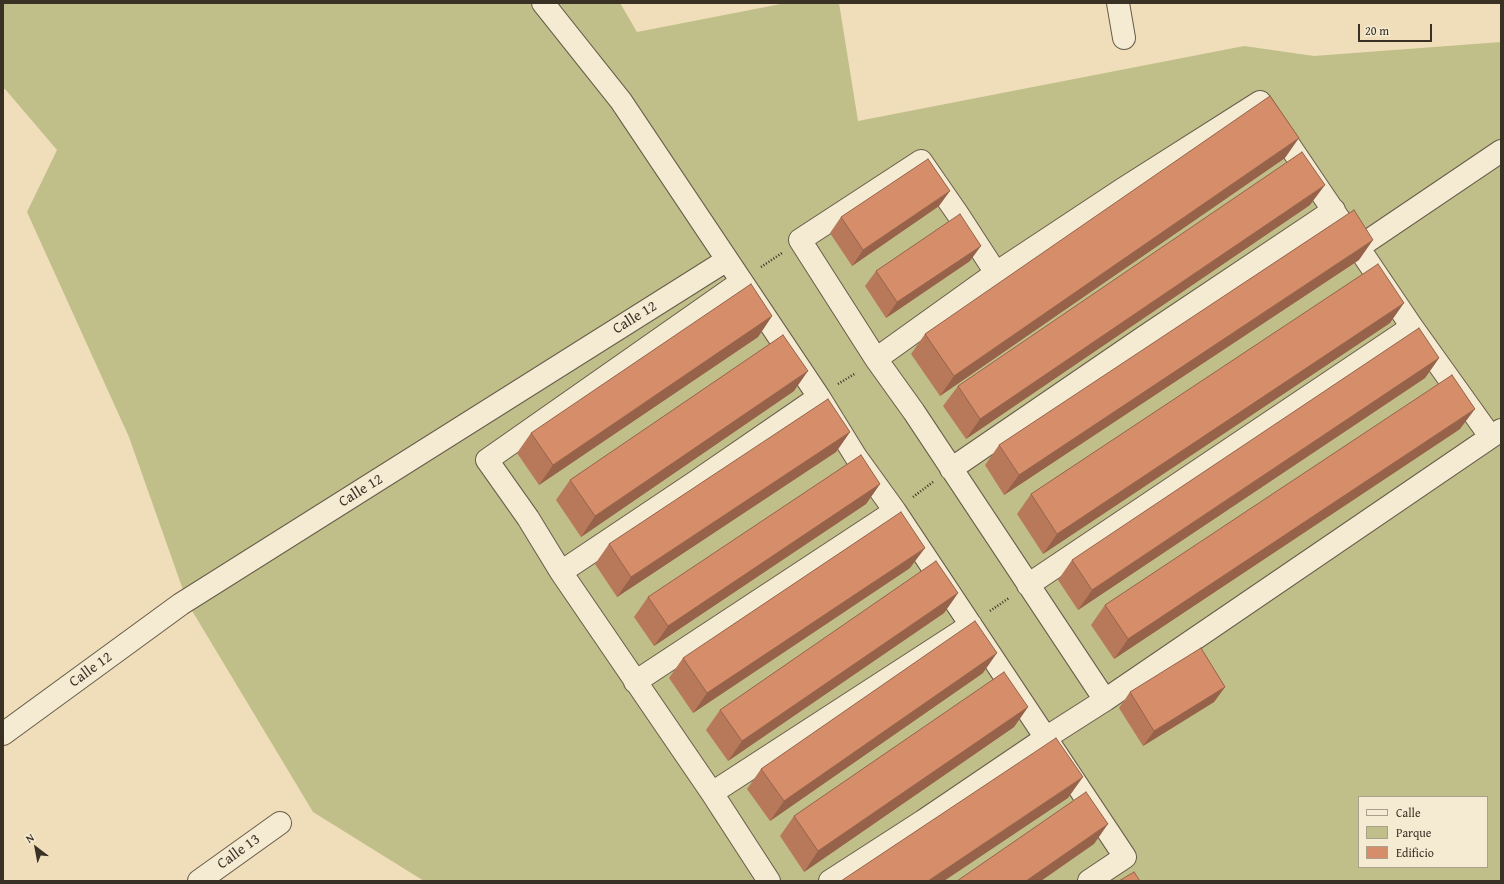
<!DOCTYPE html>
<style>
body{margin:0}
#map{position:relative;width:1504px;height:884px;overflow:hidden;background:#efdeb9;font-family:"Gentium Book Plus",serif}
canvas{display:block}
.frame{position:absolute;inset:0;border:4px solid #3a3125;pointer-events:none}
.legend{position:absolute;left:1358px;top:796px;width:130px;height:72px;box-sizing:border-box;background:#f5ead2;border:1px solid #aaa08d;margin:0;padding:5px 7px;list-style:none;font-size:12px;color:#3a3125}
.legend li{display:flex;align-items:center;gap:8px;height:20px}
.legend b{width:20px;border:1px solid #aaa08d}
.north{position:absolute;left:16px;top:828px;width:40px;height:40px;-webkit-text-stroke:3px #f5ead2;paint-order:stroke;rotate:328deg;font-size:11px;font-weight:700;line-height:16px;text-align:center;color:#3a3125}
.north::after{content:'';display:block;margin:auto;width:14px;height:18px;background:#3a3125;clip-path:polygon(50% 0,100% 100%,50% 72%,0 100%)}
.scale{position:absolute;left:1358px;top:24px;width:74px;height:18px;box-sizing:border-box;border:2px solid #3a3125;border-top:0;padding-left:5px;font-size:12px;line-height:14px;white-space:nowrap;color:#3a3125;-webkit-text-stroke:3px #f5ead2;paint-order:stroke}
</style>
<div id="map">
<canvas width="1504" height="884"></canvas>
<div class="frame"></div>
<ul class="legend">
<li><b style="height:5px;background:#f5ead2"></b>Calle</li>
<li><b style="height:11px;background:#c0bf8a"></b>Parque</li>
<li><b style="height:11px;background:#d68d6a"></b>Edificio</li>
</ul>
<div class="north">N</div>
<div class="scale">20 m</div>
</div>
<script>
const c = document.querySelector('canvas').getContext('2d');
c.lineJoin = 'round';
function fill(path, color) { c.fillStyle = color; c.fill(path, 'evenodd'); }
const poly = rows => new Path2D(rows.map(r => 'M' + r).join(''));
function trace(path, color, width, dash) { c.strokeStyle = color; c.lineWidth = width; c.lineCap = dash ? 'butt' : 'round'; c.setLineDash(dash || []); c.stroke(path); }
function drawText(font, color, halo, rows, align = 'center') {
  c.font = font + ' "Gentium Book Plus",serif'; c.lineWidth = 3; c.setLineDash([]); c.textBaseline = 'middle'; c.strokeStyle = halo; c.fillStyle = color; for (const [text, x, y, turn = 0] of rows) {
    c.save(); c.translate(x, y); c.rotate((+turn || 0) * Math.PI / 180); c.textAlign = isNaN(turn) ? turn : align; if (halo) c.strokeText(text, 0, 0); c.fillText(text, 0, 0); c.restore();
  }
}
const green = poly([
 [3,3,620,3,637,32,786,3,839,3,858,121,1244,46,1314,56,1501,42,1501,881,424,881,313,812,188,604,129,437,27,212,57,150,5,89,3,89],
 [1359,797,1487,797,1487,867,1359,867]
]);
const path = poly([
 [761,267,782,253],
 [838,384,856,373],
 [913,497,933,482],
 [990,611,1009,598]
]);
const minor = poly([
 [543,3,621,101,819,397,856,457,895,511,1125,857,1089,881],
 [1118,3,1124,38],
 [1359,247,1501,151],
 [996,273,957,213,921,161,800,240,876,359,914,412,1105,700],
 [741,282,487,460,528,518,561,572,712,793,769,881],
 [876,359,996,273,1123,189,1260,102,1412,327,1490,436],
 [951,469,1144,337,1334,210],
 [561,572,694,483,819,397],
 [1028,585,1412,327],
 [635,682,895,511],
 [3,734,181,604,727,260],
 [712,793,971,625],
 [199,881,280,823],
 [830,881,923,821,1047,737,1105,700,1501,430]
]);
const wall = poly([
 [1285,158,940,396,911,354,925,334],
 [1310,205,966,439,943,406,958,386],
 [939,206,852,266,830,233,841,217],
 [1359,260,1004,495,985,465,999,445],
 [970,261,886,318,865,286,876,271],
 [772,316,758,337,539,485,517,453,531,433],
 [1390,323,1043,554,1017,514,1031,494],
 [1439,358,1425,378,1078,610,1058,580,1072,560],
 [794,391,581,537,556,500,570,480],
 [1460,429,1114,659,1091,625,1105,605],
 [850,432,836,452,617,597,595,564,609,544],
 [880,484,866,504,654,646,634,617,648,597],
 [910,568,693,713,669,678,683,658],
 [958,593,944,613,728,761,706,730,720,710],
 [983,673,770,821,747,789,761,769],
 [1225,687,1214,702,1143,746,1119,708,1130,692],
 [1028,707,1014,727,804,872,780,836,794,816]
]);
const shadedWall = poly([
 [1299,138,1285,158,940,396,954,376],
 [1325,185,1310,205,966,439,980,419],
 [950,191,939,206,852,266,863,250],
 [1373,240,1359,260,1004,495,1019,475],
 [981,246,970,261,886,318,897,302],
 [1404,303,1390,323,1043,554,1057,534],
 [772,316,758,337,539,485,553,465],
 [1439,358,1425,378,1078,610,1092,590],
 [808,371,794,391,581,537,595,516],
 [1475,409,1460,429,1114,659,1128,639],
 [850,432,836,452,617,597,631,577],
 [880,484,866,504,654,646,668,626],
 [925,548,910,568,693,713,707,693],
 [958,593,944,613,728,761,742,741],
 [997,653,983,673,770,821,784,801],
 [1225,687,1214,702,1143,746,1154,731],
 [1028,707,1014,727,804,872,818,851],
 [1083,777,1068,798,944,881,928,881],
 [1108,824,1094,844,1041,881,1026,881]
]);
const building = poly([
 [1270,96,1299,138,954,376,925,334,1270,96],
 [1302,152,1325,185,980,419,958,386,1302,152],
 [928,159,950,191,863,250,841,217,928,159],
 [1354,210,1373,240,1019,475,999,445,1354,210],
 [960,214,981,246,897,302,876,271,960,214],
 [1378,264,1404,303,1057,534,1031,494,1378,264],
 [751,284,772,316,553,465,531,433,751,284],
 [1419,328,1439,358,1092,590,1072,560,1419,328],
 [783,335,808,371,595,516,570,480,783,335],
 [1452,375,1475,409,1128,639,1105,605,1452,375],
 [828,399,850,432,631,577,609,544,828,399],
 [861,455,880,484,668,626,648,597,861,455],
 [901,512,925,548,707,693,683,658,901,512],
 [936,561,958,593,742,741,720,710,936,561],
 [975,621,997,653,784,801,761,769,975,621],
 [1201,648,1225,687,1154,731,1130,692,1201,648],
 [1004,672,1028,707,818,851,794,816,1004,672],
 [1056,738,1083,777,928,881,841,881,1056,738],
 [1086,792,1108,824,1026,881,957,881,1086,792],
 [1134,872,1140,881,1119,881,1134,872]
]);
const streetNames = [
 ["Calle 12",635,318,-32],
 ["Calle 12",361,491,-32],
 ["Calle 12",91,670,-36],
 ["Calle 13",239,852,-36]
];
fill(green, '#c0bf8a');
trace(minor, '#675c4a', 24);
trace(path, '#3a3125', 2.5, [1, 2]);
trace(minor, '#f5ead2', 22);
fill(wall, '#b8795b');
fill(shadedWall, '#96634a');
fill(building, '#d68d6a');
trace(building, '#96634a', 1);
drawText('15px', '#3a3125', '#f5ead2', streetNames);
</script>
